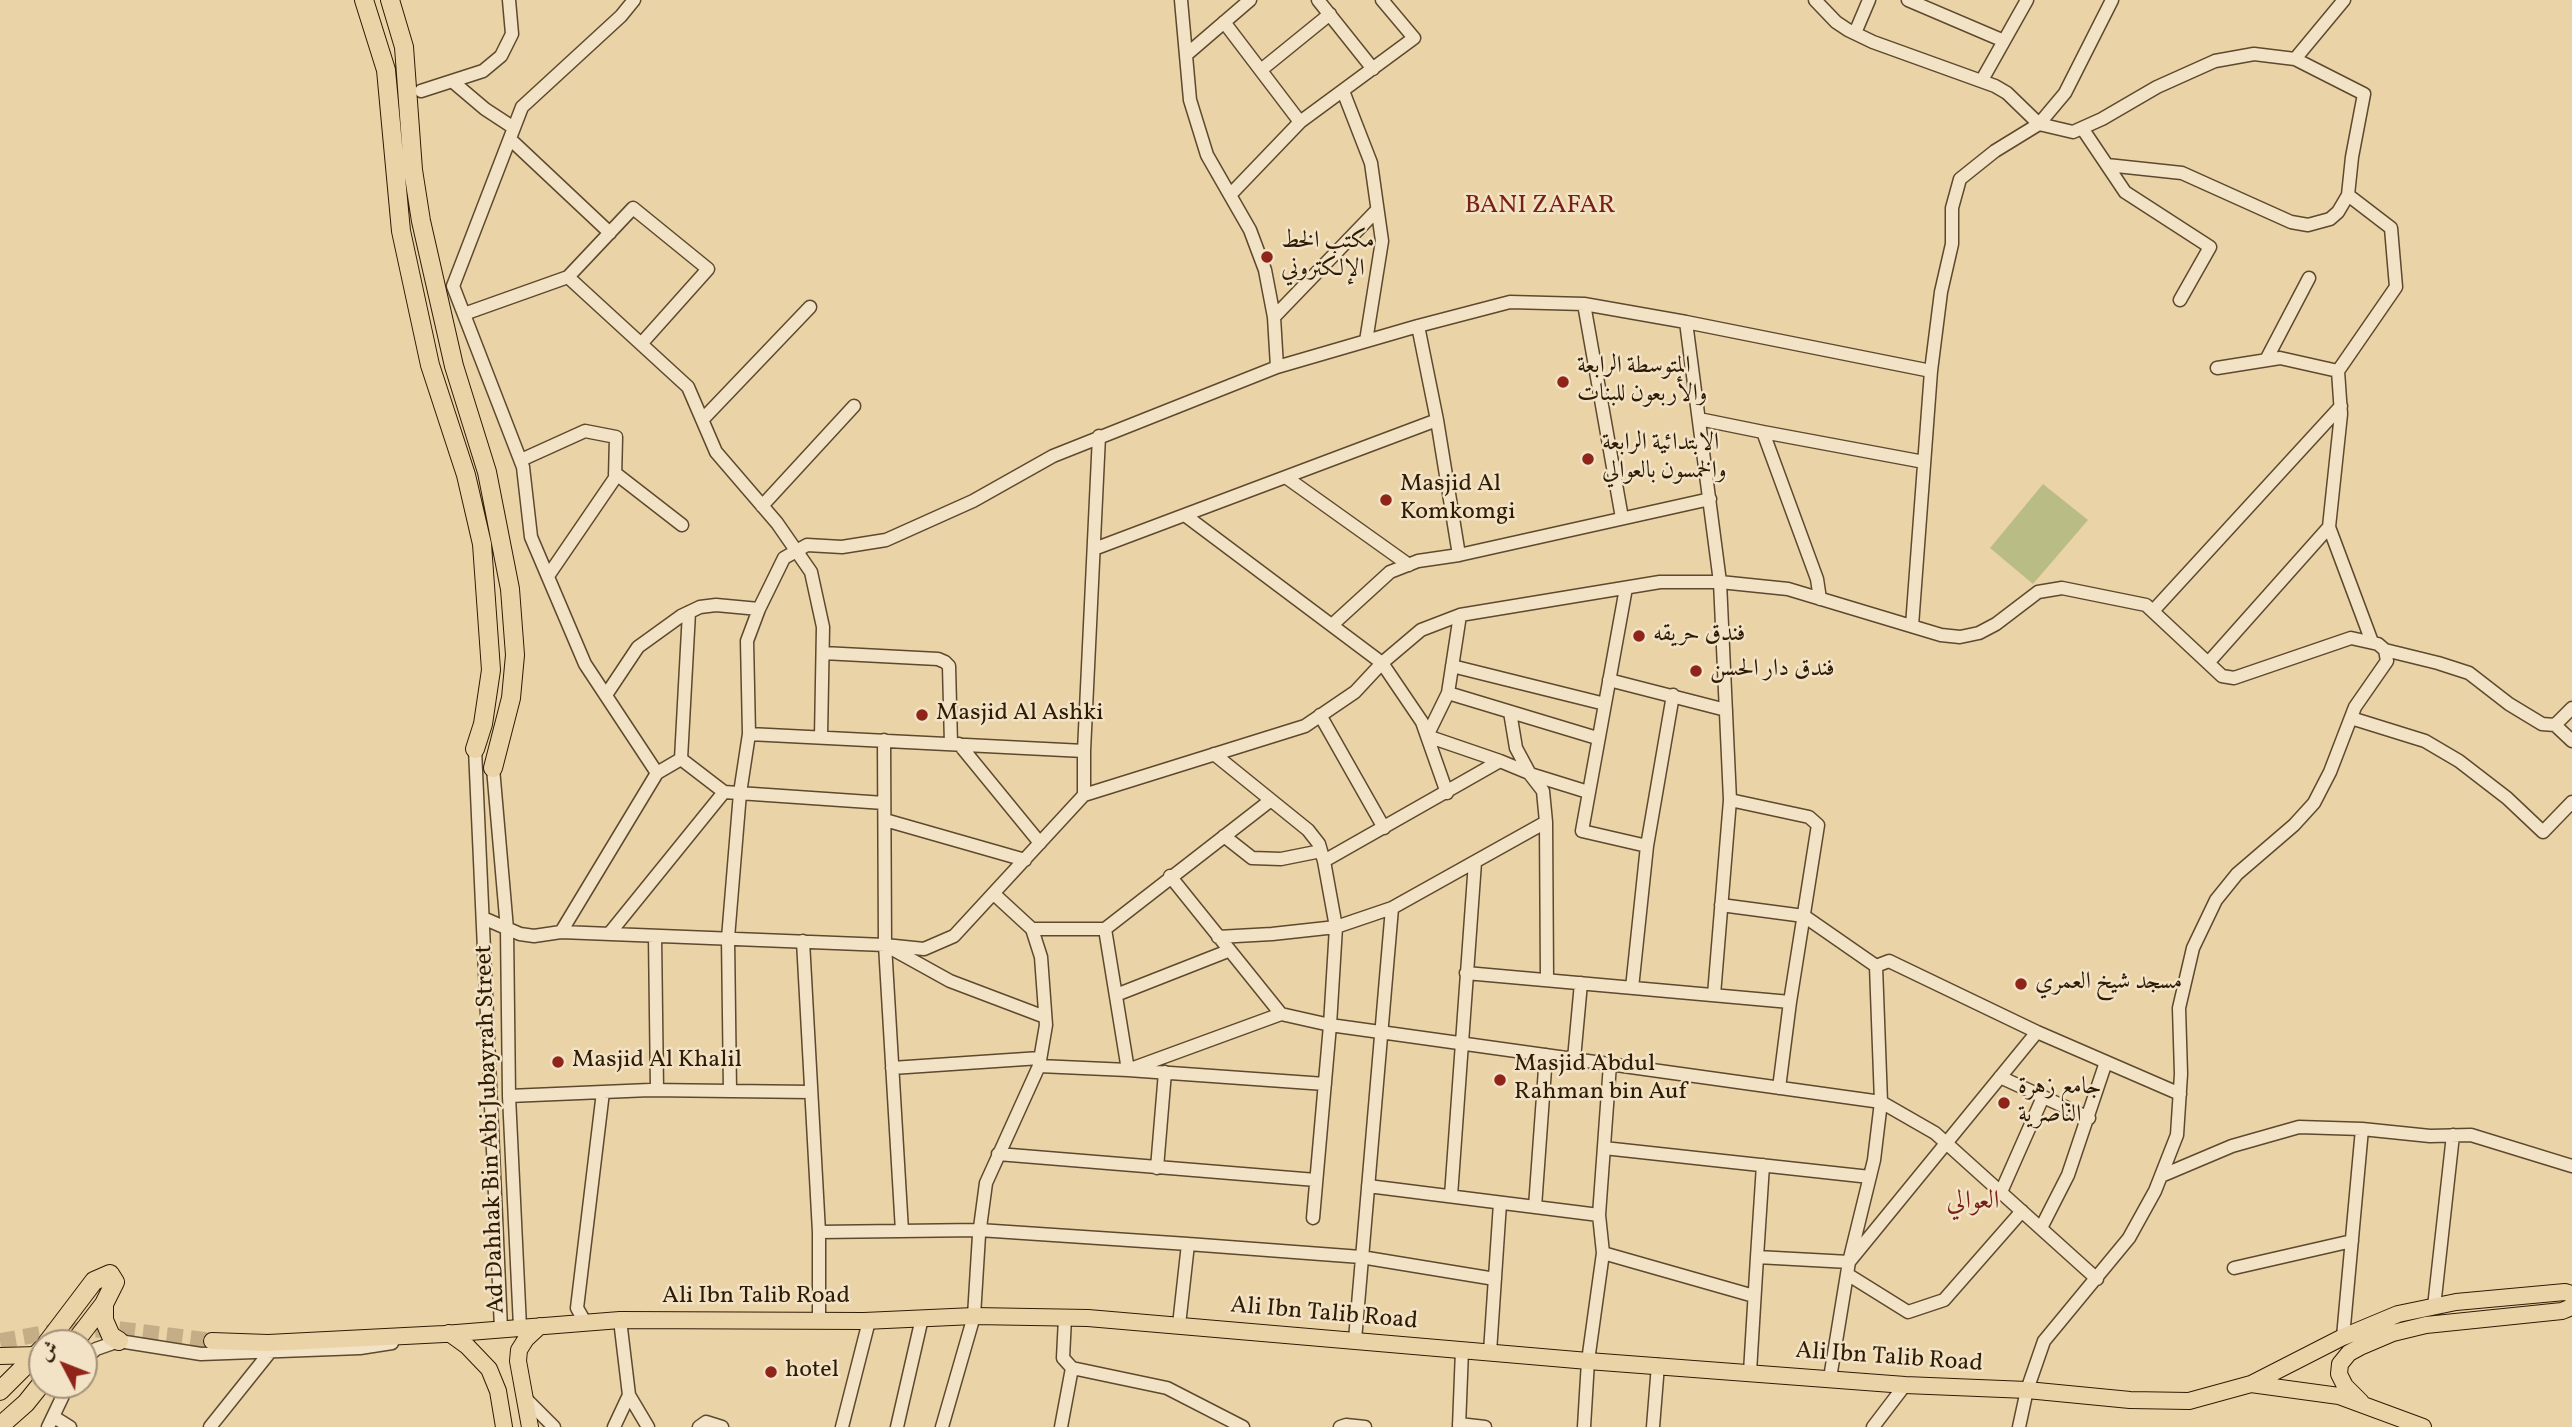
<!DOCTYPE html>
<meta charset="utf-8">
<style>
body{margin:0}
#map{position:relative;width:2572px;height:1427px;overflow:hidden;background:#ebd3a8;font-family:Vollkorn,Amiri,serif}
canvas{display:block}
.north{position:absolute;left:28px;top:1329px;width:70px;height:70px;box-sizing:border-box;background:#f2e2c6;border:2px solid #a49278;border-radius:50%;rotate:312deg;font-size:19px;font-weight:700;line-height:28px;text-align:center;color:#2e1b04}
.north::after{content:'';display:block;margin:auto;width:24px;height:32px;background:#8f2418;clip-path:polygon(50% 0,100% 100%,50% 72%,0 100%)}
</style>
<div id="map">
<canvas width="2572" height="1427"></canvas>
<div class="north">ش</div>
</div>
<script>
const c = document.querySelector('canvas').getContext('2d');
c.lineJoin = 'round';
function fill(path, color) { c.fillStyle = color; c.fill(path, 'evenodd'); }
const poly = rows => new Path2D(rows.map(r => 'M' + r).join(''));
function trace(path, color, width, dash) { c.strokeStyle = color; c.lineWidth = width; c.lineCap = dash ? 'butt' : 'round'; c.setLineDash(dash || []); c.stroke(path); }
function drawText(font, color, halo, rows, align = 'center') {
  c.font = font + ' Vollkorn,Amiri,serif'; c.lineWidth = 5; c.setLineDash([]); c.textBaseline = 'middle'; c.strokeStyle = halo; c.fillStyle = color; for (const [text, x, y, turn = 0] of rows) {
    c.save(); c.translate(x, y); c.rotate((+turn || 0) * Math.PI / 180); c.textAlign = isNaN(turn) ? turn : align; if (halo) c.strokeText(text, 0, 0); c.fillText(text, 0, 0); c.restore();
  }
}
const green = poly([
 [2043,484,2088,520,2033,584,1990,548]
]);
const majorTunnel = poly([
 [0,1341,58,1331,118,1329,212,1341]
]);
const minor = poly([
 [634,0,621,16,522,107,453,286,523,467,531,537,585,664,657,773],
 [1181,0,1190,100,1207,155,1250,230,1265,270,1274,317,1277,367],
 [1318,0,1373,69],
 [1815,0,1836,22,1848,30,1873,42,1995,86,2007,93,2039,124,2073,132,2102,119,2157,87,2215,61,2254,54,2295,59,2364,94,2352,157,2348,195,2391,228,2396,287,2338,371,2341,414,2329,527,2372,642],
 [1908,0,2004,41],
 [1224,22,1300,122],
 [1855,33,1869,0],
 [1186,55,1250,0],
 [2295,59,2344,0],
 [1261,70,1330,14],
 [1982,80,2027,0],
 [452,81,485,109,514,128],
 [421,91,483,71,501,56,512,34,509,0],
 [1343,91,1371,163,1382,241,1366,341],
 [2082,128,2125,192,2210,247,2180,300],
 [510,139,610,233],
 [2107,165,2182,173,2291,222,2308,225,2330,219,2338,212,2348,195],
 [1230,195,1300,122,1414,38,1382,0],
 [568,277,688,387,716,452,777,523,811,572,823,627,821,737],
 [1584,304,1622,518],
 [464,314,568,277,633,208,708,269,641,344],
 [1274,317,1377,210],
 [1686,322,1720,582,1730,800,1714,995],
 [1418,326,1437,420,1459,555],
 [2266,360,2309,278],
 [2217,368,2280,358,2338,371],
 [703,419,810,307],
 [1699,419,1763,432,1817,579,1820,599],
 [1763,432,1924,462],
 [521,460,585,431,616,437,615,478,548,576],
 [615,473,682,525],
 [1287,478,1409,565],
 [762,506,854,406],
 [1186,516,1382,663,1422,722,1447,793],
 [1094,549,1437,420],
 [1626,588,1582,831,1647,846],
 [759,609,784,558,807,545,842,547,886,540,973,501,1053,456,1277,367,1418,326,1510,302,1584,304,1686,322,1931,371],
 [2153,611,2341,406],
 [689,612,681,759,724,792,884,803],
 [1460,615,1448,693,1427,736,1500,761],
 [1332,625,1390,572,1418,561,1459,555,1710,499],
 [1912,626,1931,371,1941,292,1952,244,1952,208,1960,179,1995,151,2039,124,2065,93,2112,0],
 [2385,650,2438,663,2469,673,2509,704,2542,724,2555,725,2572,708],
 [823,653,938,659,945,662,949,666,951,744],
 [2208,663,2329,527],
 [1452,666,1605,704],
 [1609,680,1726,710],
 [1448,693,1597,738],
 [606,695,638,647,681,616,700,607,716,605,759,609,747,641,749,734,740,793,728,938,730,1091],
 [1510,712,1516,748,1530,774,1588,792],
 [1320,715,1384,828],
 [2351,718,2425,741,2459,761,2507,798,2543,832,2572,802],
 [2555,725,2572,741],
 [749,734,1084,751],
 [884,740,885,945,902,1231],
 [959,744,1040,843],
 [475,749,501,1328],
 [1214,754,1308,830,1319,844,1324,861,1336,927,1330,1025,1313,1218],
 [493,768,507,929,509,1096,520,1327],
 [1084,795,1305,726,1355,692,1382,663,1421,630,1460,615,1660,582,1720,582,1788,589,1941,635,1960,637,1979,633,1996,624,2038,592,2062,588,2146,605,2222,676,2234,678,2351,638,2378,644,2385,650,2387,661,2355,707,2330,772,2314,803,2294,825,2237,874,2216,900,2193,948,2179,1008,2181,1074,2177,1135,2155,1191,2129,1238,2044,1341,2027,1390,2019,1427],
 [1730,800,1809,817,1818,825,1790,1002],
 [885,820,1025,860],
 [1224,836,1252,858,1281,859,1321,851],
 [1324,861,1500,761,1529,773,1543,791,1546,822,1547,980],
 [1170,876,1281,1014],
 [1721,905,1804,916,1876,966],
 [483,918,520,934,534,936,561,932,885,945,950,981,1045,1017],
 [1032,929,1105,929,1271,800],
 [1105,929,1128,1070,1325,1084],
 [561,932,657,773,681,759],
 [609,934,724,792],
 [655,936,657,1090],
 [1218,937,1272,934,1336,927,1392,908,1546,822],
 [803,941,819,1232,819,1321],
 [885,945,924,949,954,936,1084,795,1084,751,1099,436],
 [1466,973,1790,1002,1779,1088],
 [1632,988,1647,846,1673,695],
 [1116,995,1228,951],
 [1574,1059,1581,983],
 [1039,1066,1128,1070,1281,1014,1330,1025,1881,1102,1935,1133,2097,1279],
 [892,1068,1040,1058],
 [2000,1077,2089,1118],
 [509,1096,650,1090,811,1092],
 [1604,1148,1870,1177],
 [998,1154,1316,1180],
 [1157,1168,1165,1072],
 [2161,1176,2232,1146,2299,1127,2362,1129,2430,1136,2471,1135,2572,1166],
 [1368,1186,1599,1215],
 [2001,1192,2043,1097],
 [1451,1196,1475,862],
 [1535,1207,1546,1055],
 [2041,1228,2068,1175,2106,1062],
 [819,1232,979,1230,1188,1244,1361,1257,1495,1279],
 [1603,1253,1754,1296],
 [1757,1257,1763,1165],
 [2234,1268,2352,1241],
 [1847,1274,1908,1312,1944,1300,2022,1211],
 [2434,1307,2453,1135],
 [585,1322,577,1308,603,1092],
 [1179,1325,1188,1244],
 [2343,1337,2362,1129],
 [1355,1340,1392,908],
 [1490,1352,1500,1203],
 [84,1360,96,1349,119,1341,201,1354,360,1348,392,1343],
 [1072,1368,1167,1388,1243,1427],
 [1750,1372,1757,1257,1849,1262,1874,1160,1881,1102,1876,966,1889,961,2037,1032,2180,1094],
 [1830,1378,1849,1262,2037,1032],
 [629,1395,648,1427],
 [524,1397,554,1427],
 [54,1417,70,1427],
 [1459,1424,1485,1427],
 [48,1427,68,1385],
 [210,1427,270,1352],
 [614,1427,629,1395,620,1320],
 [699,1427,706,1422,722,1427],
 [842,1427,869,1321],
 [897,1427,922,1318],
 [942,1427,974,1316,979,1235,986,1183,1039,1066,1046,1025,1041,957,1032,929,994,894],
 [1061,1427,1072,1368,1063,1358,1065,1318],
 [1340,1427,1346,1425,1365,1427],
 [1459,1427,1462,1350],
 [1584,1427,1588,1361,1603,1253,1599,1215,1610,1064],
 [1653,1427,1658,1365],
 [1873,1427,1905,1385]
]);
const major = poly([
 [449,1333,467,1346,489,1369,498,1391,504,1427],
 [212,1341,268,1343,444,1334,620,1320,864,1321,974,1316,1088,1318,1588,1361,1905,1385,2027,1390,2130,1400,2189,1401,2251,1384,2339,1396,2423,1427],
 [0,1356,37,1355],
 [2251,1384,2343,1337,2398,1314,2456,1302,2565,1292,2572,1294],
 [2361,1402,2345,1386,2339,1374,2340,1364,2349,1353,2360,1347,2393,1333,2426,1325,2562,1311,2572,1307],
 [530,1427,518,1361,519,1350,526,1339,540,1326]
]);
const highway = poly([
 [364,0,386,70,401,231,430,365,466,475,482,544,491,670,483,724,475,749],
 [390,0,404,47,413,170,421,221,454,366,487,472,510,589,515,655,511,698,493,768],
 [104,1304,104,1320,111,1336,119,1341],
 [47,1343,94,1281,110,1274,115,1282,104,1304,74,1343],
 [0,1391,42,1349],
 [0,1426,26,1403,42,1383]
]);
const markers = [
 [1267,257,7,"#8f2418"],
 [1563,382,7,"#8f2418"],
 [1588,459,7,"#8f2418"],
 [1386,500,7,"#8f2418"],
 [1639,636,7,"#8f2418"],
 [1696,671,7,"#8f2418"],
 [922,715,7,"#8f2418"],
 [2021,984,7,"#8f2418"],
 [558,1062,7,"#8f2418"],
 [1500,1080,7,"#8f2418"],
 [2004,1103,7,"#8f2418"],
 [771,1372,7,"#8f2418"]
];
const poiNames = [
 ["مكتب الخط",1281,243],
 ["الإلكتروني",1281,271],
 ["المتوسطة الرابعة",1577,368],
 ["والأربعون للبنات",1577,396],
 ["الابتدائية الرابعة",1602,445],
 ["والخمسون بالعوالي",1602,473],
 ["Masjid Al",1400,486],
 ["Komkomgi",1400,514],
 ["فندق حريقه",1653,636],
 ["فندق دار الحسن",1710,671],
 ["Masjid Al Ashki",936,715],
 ["مسجد شيخ العمري",2035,984],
 ["Masjid Al Khalil",572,1062],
 ["Masjid Abdul",1514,1066],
 ["Rahman bin Auf",1514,1094],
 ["جامع زهرة",2018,1089],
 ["الناصرية",2018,1117],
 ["hotel",785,1372]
];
const streetNames = [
 ["Ad Dahhak Bin Abi Jubayrah Street",492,1129,-92],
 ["Ali Ibn Talib Road",756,1298],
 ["Ali Ibn Talib Road",1324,1315,5],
 ["Ali Ibn Talib Road",1889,1359,4]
];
const neighbourhoodNames = [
 ["BANI ZAFAR",1540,207],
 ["العوالي",1973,1203]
];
fill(green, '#babc86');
trace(majorTunnel, '#c5ae87', 16, [16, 8]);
trace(minor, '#5d492d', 15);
trace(major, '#2e1b04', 18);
trace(highway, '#2e1b04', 20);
trace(minor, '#f2e2c6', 12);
trace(major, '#ebd3a8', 16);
trace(highway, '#ebd3a8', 18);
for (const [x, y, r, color] of markers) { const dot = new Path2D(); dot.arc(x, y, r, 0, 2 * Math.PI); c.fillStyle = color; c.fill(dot); trace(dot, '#f2e2c6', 2.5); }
drawText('24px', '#2e1b04', '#f2e2c6', poiNames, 'left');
drawText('24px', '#2e1b04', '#f2e2c6', streetNames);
drawText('26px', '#7a1f14', '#f2e2c6', neighbourhoodNames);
</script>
